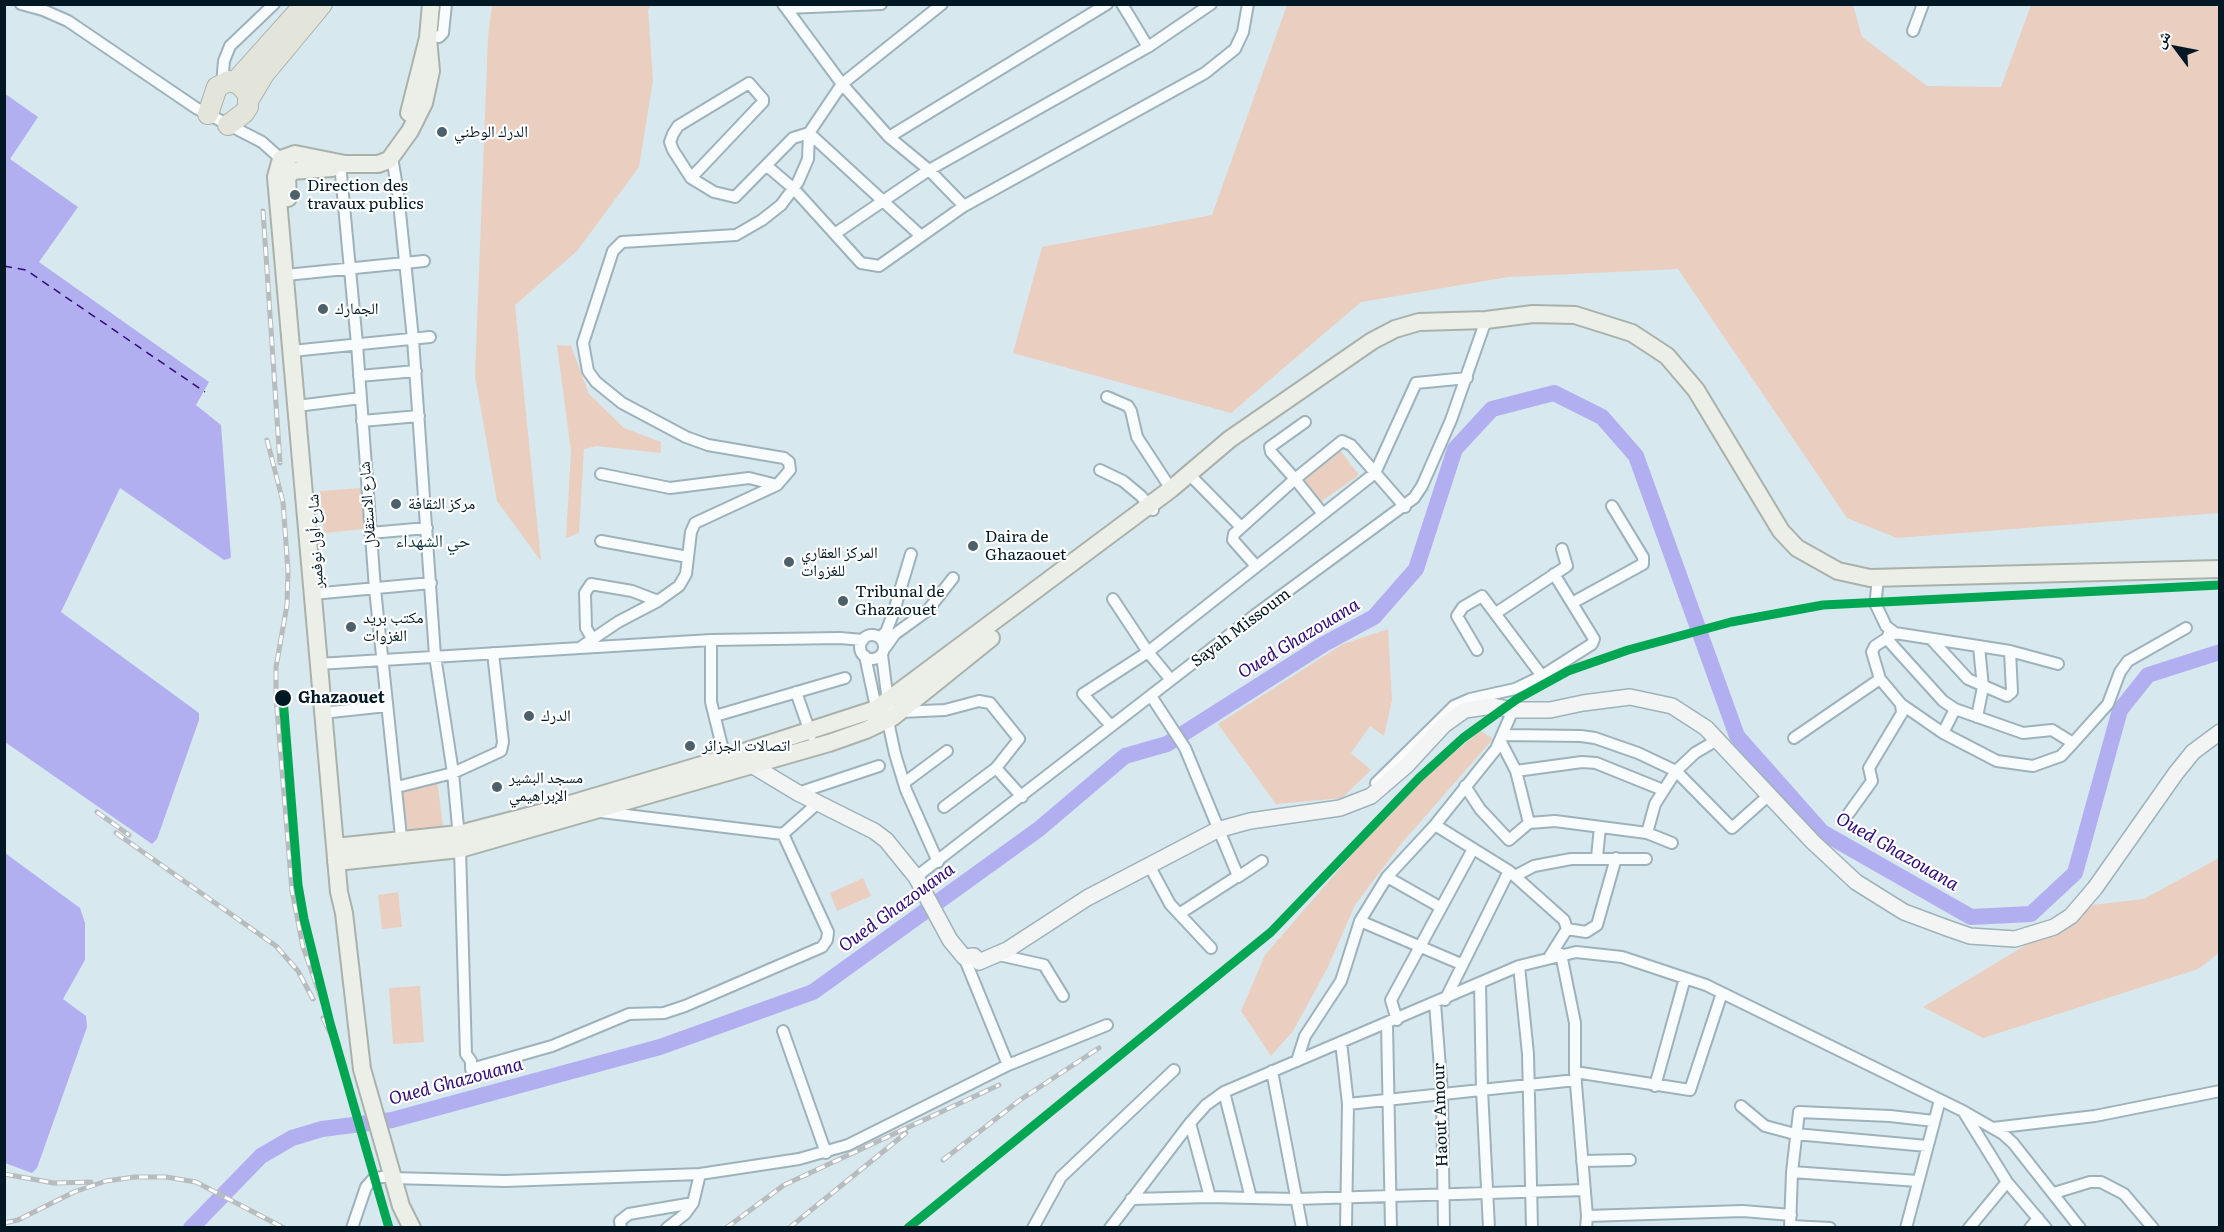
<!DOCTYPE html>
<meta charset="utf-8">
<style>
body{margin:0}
#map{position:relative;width:2224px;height:1232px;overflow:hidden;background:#d8e8ef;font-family:Literata,"Noto Naskh Arabic",serif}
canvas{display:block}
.frame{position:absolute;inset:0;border:6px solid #001823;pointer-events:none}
.north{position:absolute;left:2146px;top:18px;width:60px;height:60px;-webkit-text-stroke:4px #fff;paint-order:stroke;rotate:302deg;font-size:16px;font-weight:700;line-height:24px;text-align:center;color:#001823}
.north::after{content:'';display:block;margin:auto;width:21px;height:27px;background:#001823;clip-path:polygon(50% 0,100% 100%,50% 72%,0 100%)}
</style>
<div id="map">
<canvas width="2224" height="1232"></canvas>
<div class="frame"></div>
<div class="north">ش</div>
</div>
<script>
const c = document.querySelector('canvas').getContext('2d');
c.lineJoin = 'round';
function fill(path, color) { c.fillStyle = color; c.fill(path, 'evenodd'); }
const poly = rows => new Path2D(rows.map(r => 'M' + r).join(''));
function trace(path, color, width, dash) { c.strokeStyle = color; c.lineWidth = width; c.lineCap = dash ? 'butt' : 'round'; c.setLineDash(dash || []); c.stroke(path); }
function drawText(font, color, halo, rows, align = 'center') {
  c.font = font + ' Literata,"Noto Naskh Arabic",serif'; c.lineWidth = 4.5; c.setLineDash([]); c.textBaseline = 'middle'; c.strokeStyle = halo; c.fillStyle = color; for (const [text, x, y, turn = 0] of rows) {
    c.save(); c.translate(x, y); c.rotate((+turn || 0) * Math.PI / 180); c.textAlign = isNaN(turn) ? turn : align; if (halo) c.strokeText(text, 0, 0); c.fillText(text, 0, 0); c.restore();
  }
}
const green = poly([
 [492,5,651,5,648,10,653,80,639,167,577,251,515,305,541,561,497,501,475,376,488,37],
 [1287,5,1853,5,1862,37,1927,86,2001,87,2031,5,2219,5,2219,513,1897,538,1847,518,1678,269,1508,277,1361,302,1231,413,1013,353,1042,247,1212,215],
 [557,345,571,346,589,394,624,428,661,442,661,453,597,446,584,449,579,533,566,538,571,451],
 [1340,450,1359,475,1319,503,1301,478],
 [361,488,364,529,324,533,320,491],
 [1388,629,1392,700,1384,736,1370,726,1351,753,1371,770,1342,798,1276,804,1218,724,1343,644],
 [1481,731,1493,739,1401,844,1355,905,1327,969,1293,1031,1271,1056,1241,1011,1265,955,1413,784],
 [437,781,443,826,408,831,402,792],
 [2219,858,2219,953,2198,969,1983,1038,1923,1007,2092,905,2144,899],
 [863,878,871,896,837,911,830,893],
 [398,892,402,927,382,929,378,895],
 [420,986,424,1042,393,1044,389,988]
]);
const water = poly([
 [4,93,38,117,10,159,78,207,39,262,209,382,196,405,221,425,231,558,224,560,120,488,61,612,199,713,199,720,157,839,152,844,5,742],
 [5,853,80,908,85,923,85,960,63,999,86,1016,87,1027,37,1168,32,1173,5,1163]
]);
const river = poly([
 [191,1228,261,1156,292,1138,322,1129,392,1120,660,1047,813,992,1039,829,1125,756,1167,744,1324,644,1374,617,1416,569,1455,449,1492,409,1554,393,1602,417,1636,456,1737,736,1822,832,1971,917,2031,914,2075,873,2120,710,2148,675,2220,652]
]);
const ferry = poly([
 [4,266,26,270,205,392]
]);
const minor = poly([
 [21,4,43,10,68,21,196,108,262,142,281,159],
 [783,4,842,84,889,137,929,170,964,206],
 [1122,4,1148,47],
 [787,8,881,4],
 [1913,31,1923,4],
 [428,36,439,37,443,33,446,4],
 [222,84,224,61,230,46,274,4],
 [889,137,1107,4],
 [392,157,398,193,413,339,435,656,453,773,460,849,466,1054,471,1061,471,1069,552,1046,629,1014,664,1013,685,1006,822,947,827,940,828,932,783,834],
 [340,163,357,344,375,589,402,846],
 [767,166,794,189,861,263,879,266,964,206,1205,73,1235,49,1243,32,1248,4],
 [691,178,763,102,763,99,749,83,678,126,673,134,670,142,673,150,691,178,714,192,735,197,793,138,809,133,883,201,929,170,1148,47,1211,4],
 [836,233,883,201,921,236],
 [286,275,424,261],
 [292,351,430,337],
 [359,376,416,371],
 [1107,397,1128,406,1131,411,1137,437,1171,489],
 [297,406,361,398],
 [362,421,419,416],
 [1100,470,1123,481,1141,496,1153,510],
 [1188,473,1240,526],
 [601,474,670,488,749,478,777,485],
 [1323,514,1295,479,1342,441,1351,445,1405,507],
 [370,533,427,528],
 [601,541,688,557],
 [1256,566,1233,540,1234,534,1295,479,1271,452,1270,447,1305,422],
 [312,594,431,583],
 [1876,598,1878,577],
 [1113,599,1148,652,1171,680],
 [1572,603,1643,564,1643,557,1612,506],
 [1876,605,1886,626,1895,633,2010,651,2058,664],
 [1496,613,1567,566,1562,549],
 [1889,633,1887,639,1943,701,1955,709,2023,733,2052,730,2073,743],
 [1895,633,1875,646,1872,652,1880,679,1901,704,1943,733,1997,761,2033,766,2061,756,2073,743,2108,704,2120,672,2128,661,2186,628],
 '860 647a12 12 0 1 1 24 0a12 12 0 1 1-24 0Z',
 [880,637,886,632,893,614,911,554],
 [1931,639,1968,679,2007,696,2012,692,2010,651],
 [593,640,586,628,585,593,591,584,632,591,658,601],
 [711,640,711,702,725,758],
 [581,647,618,622,658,601,679,586,686,574,691,532,695,523,777,485,790,470,789,462,784,458,708,445,686,437,622,403,596,382,588,371,583,343,613,251,622,242,736,235,762,220,781,205,798,182,808,159,809,133,842,84,942,4],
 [885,648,895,634,928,610,953,578],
 [1477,650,1457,616,1463,607,1482,596,1542,676],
 [882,655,888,702,893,717,889,726,895,754,906,790,938,862],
 [865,656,877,712],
 [318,664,711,640,840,638,863,640],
 [796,692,811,735],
 [1151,696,1185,748,1238,876,1179,914],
 [331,712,387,706],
 [900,712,945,710,979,701,990,703,1019,739,996,768],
 [715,716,845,678],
 [1977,717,1983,687,1979,647],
 [1111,726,1083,694,1148,652,1375,473,1416,383,1467,378],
 [1943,733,1955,709],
 [1504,735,1581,736,1595,738,1638,753,1676,771,1732,828,1768,796],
 [1794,738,1880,679],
 [1501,742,1516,771,1529,823,1555,821,1647,833,1672,843],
 [1516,771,1582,762,1596,763,1663,790],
 [904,783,947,751],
 [1376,783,1454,706,1470,699,1515,689,1542,676,1592,644,1594,639,1554,574],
 [1465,786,1480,809,1509,840,1529,823],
 [397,787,453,773,501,751,503,742,493,653],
 [798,793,879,766],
 [944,807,996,768,1022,797],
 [601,812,783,834,818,803],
 [1849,813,1872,781,1869,768,1902,713,1901,704],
 [1435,825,1509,871,1564,920,1567,929,1550,956],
 [1647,833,1655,804,1676,771,1695,753,1717,740],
 [1597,857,1600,827],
 [1149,865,1170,904,1211,948],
 [1515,876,1534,866,1571,859,1646,859],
 [916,877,1255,615,1414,498,1422,486,1451,420,1486,320],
 [1238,877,1262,861],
 [1387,877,1440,907],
 [1360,921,1461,964],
 [1567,929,1586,932,1597,925,1616,858],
 [1561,954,1575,1023,1575,1072,1587,1216,1586,1228],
 [999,955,1044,965,1063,996],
 [1519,966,1528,1054,1532,1228],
 [1480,983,1482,1090,1489,1228],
 [1445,1000,1509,871],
 [1435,1003,1442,1094,1444,1228],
 [1397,1020,1391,1000,1473,849],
 [1387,1024,1391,1228],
 [783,1031,826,1153],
 [1341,1042,1348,1104,1346,1228],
 [1297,1061,1305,1036,1341,981,1360,921,1387,877,1435,825,1496,749,1513,710],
 [1008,1065,1107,1025],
 [1272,1071,1302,1228],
 [1575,1072,1690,1090,1722,993],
 [1655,1086,1685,978],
 [1224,1092,1251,1198],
 [1348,1104,1576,1080],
 [1741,1106,1765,1126,1795,1134,1927,1146],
 [1965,1114,2007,1182,2046,1228],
 [1190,1123,1210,1197],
 [1993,1128,2095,1116,2220,1091],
 [1582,1161,1630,1160],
 [1792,1172,1918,1181],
 [392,1178,505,1181,700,1174,799,1159,848,1145,1008,1065,964,957],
 [2054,1193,2090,1182,2101,1182,2124,1194,2153,1228],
 [1131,1199,1210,1197,1295,1199,1585,1190],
 [1587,1216,1743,1211,1791,1215],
 [1791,1226,1830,1228],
 [352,1228,366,1187,374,1178,392,1176],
 [621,1228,620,1221,629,1214,693,1203],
 [667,1228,685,1214,693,1203,700,1174],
 [1033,1228,1061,1177,1174,1070],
 [1110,1228,1190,1123,1206,1105,1224,1092,1519,966,1576,952,1622,957,1706,985,1963,1111,2003,1134,2013,1143,2080,1228],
 [1790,1228,1792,1172,1799,1112,1890,1116,1934,1121],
 [1906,1228,1940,1100],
 [1969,1228,2007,1182],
 [2030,1228,2038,1218]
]);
const secondary = poly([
 [745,761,798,793,874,831,886,840,916,877,950,940,964,957,974,956,979,962,1007,950,1087,898,1217,830,1250,821,1340,808,1371,796,1407,765,1444,725,1465,710,1493,706,1513,710,1550,710,1583,703,1630,697,1672,706,1706,728,1813,842,1856,882,1904,912,1947,928,1970,936,2015,939,2054,927,2071,916,2095,888,2176,773,2193,752,2220,732]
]);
const primary = poly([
 [409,113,428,38,431,4],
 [281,159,276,177,339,892,344,913,362,1069,401,1206,412,1228],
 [281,159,295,154,345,164,378,164,389,160,410,131,424,103,431,71,428,38],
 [292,171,332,168],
 [288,198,287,178,292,171],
 [335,847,459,834,540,813,725,758,876,709,1171,489,1230,439,1372,341,1395,329,1419,322,1486,320,1533,314,1575,315,1632,333,1667,356,1696,390,1781,531,1797,548,1838,571,1870,578,2220,569],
 [336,862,460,849,829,743,866,730,893,717,991,638]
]);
const motorway = poly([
 [235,82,305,4],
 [249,99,264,74,322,4],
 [208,114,217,87,229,81,239,84,248,94,248,107,244,113,228,125]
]);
const rail = poly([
 [263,211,280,463],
 [267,440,283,502,288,571,287,605,276,667,276,697,292,891,303,947,330,1023],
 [97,812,129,835],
 [116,833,276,946,298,971,313,999],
 [323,1018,336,1045],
 [943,1160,1020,1100,1099,1048],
 [4,1174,54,1183,91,1182],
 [4,1223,18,1220,74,1192,106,1181,135,1177,166,1177,196,1182,284,1228],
 [726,1228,784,1185,999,1085],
 [789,1228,906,1133]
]);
const rail1 = poly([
 [283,698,298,885,304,919,330,1023,389,1228],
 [908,1228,1271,932,1419,778,1463,738,1517,699,1568,671,1628,650,1731,622,1823,605,2220,585]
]);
const markers = [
 [442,132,6,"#4c616a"],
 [295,195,6,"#4c616a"],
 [323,309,6,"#4c616a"],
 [396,504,6,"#4c616a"],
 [973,546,6,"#4c616a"],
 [789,562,6,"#4c616a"],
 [843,601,6,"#4c616a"],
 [351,627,6,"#4c616a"],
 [283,698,9,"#001823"],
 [529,716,6,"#4c616a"],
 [690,746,6,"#4c616a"],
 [497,787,6,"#4c616a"]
];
const poiNames = [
 ["الدرك الوطني",454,132],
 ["Direction des",307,186],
 ["travaux publics",307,204],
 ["الجمارك",335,309],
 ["مركز الثقافة",408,504],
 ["Daira de",985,537],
 ["Ghazaouet",985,555],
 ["المركز العقاري",801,553],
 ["للغزوات",801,571],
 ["Tribunal de",855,592],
 ["Ghazaouet",855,610],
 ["مكتب بريد",363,618],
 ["الغزوات",363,636],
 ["الدرك",541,716],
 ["اتصالات الجزائر",702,746],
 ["مسجد البشير",509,778],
 ["الإبراهيمي",509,796]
];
const streetNames = [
 ["شارع الاستقلال",368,505,-94],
 ["شارع أول نوفمبر",316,541,-93],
 ["Sayah Missoum",1241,628,-37],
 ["Haout Amour",1441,1115,-92]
];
const stopNames = [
 ["Ghazaouet",298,698]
];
const neighbourhoodNames = [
 ["حي الشهداء",433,542]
];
const waterNames = [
 ["Oued Ghazouana",1299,639,-31],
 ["Oued Ghazouana",1897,852,30],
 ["Oued Ghazouana",897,908,-36],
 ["Oued Ghazouana",456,1082,-15]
];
fill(green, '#eacebf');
fill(water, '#b2aff1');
trace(river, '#b2aff1', 16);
trace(ferry, '#310c78', 1.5, [8, 6]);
trace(minor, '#9db2bb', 14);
trace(secondary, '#9db2bb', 18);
trace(primary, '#a9b2aa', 20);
trace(motorway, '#a9b2aa', 22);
trace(minor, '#f9fcfd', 10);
trace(secondary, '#f2f5f3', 15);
trace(primary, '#ecefe8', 16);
trace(motorway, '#e3e5db', 20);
trace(rail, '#b7bcbe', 5);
trace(rail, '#fff', 3, [9]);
trace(rail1, '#00a651', 9);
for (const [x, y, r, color] of markers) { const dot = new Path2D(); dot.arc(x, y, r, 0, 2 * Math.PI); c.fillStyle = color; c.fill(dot); trace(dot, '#fff', 2); }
drawText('16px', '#001823', '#fff', poiNames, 'left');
drawText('16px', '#001823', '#fff', streetNames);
drawText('bold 16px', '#001823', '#fff', stopNames, 'left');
drawText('18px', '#0c3544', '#fff', neighbourhoodNames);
drawText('italic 18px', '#310c78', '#fff', waterNames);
</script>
